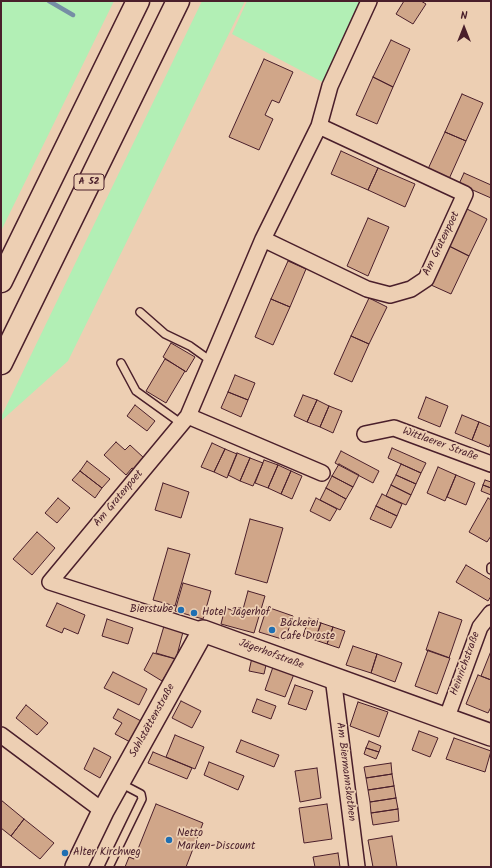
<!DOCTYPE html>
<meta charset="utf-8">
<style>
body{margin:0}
#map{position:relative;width:492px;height:868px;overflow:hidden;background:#edcfb3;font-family:Kalam,sans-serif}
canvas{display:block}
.frame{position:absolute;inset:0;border:2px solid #4a1f2b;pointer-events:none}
.north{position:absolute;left:444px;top:8px;width:40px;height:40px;-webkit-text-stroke:3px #edcfb3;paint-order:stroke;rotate:0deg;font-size:11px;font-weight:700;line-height:16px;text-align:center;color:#4a1f2b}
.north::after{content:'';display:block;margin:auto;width:14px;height:18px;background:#4a1f2b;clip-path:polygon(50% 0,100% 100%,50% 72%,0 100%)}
</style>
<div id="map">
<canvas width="492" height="868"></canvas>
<div class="frame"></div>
<div class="north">N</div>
</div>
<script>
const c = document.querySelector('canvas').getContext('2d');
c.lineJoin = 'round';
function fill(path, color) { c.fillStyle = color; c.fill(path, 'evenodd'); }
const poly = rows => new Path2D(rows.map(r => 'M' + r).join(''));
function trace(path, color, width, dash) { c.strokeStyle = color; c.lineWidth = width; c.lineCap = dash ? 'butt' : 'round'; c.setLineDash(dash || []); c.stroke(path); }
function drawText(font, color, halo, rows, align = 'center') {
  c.font = font + ' Kalam,sans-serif'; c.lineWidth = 3.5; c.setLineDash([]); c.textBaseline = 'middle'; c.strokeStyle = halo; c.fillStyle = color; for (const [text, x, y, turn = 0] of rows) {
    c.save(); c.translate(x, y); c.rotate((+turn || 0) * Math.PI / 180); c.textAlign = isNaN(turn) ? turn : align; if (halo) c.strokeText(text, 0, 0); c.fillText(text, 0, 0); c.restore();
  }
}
const green = poly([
 [1,1,114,1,1,231],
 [202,1,245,1,68,361,1,421,1,417],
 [247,1,369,1,330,86,232,34]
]);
const stream = poly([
 [49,1,73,15]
]);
const building = poly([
 [404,1,421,1,426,4,413,24,396,14,404,1],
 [391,40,410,49,393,87,373,77,391,40],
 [264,59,293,72,279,103,272,100,265,115,273,119,259,150,229,137,264,59],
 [373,77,393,87,377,124,356,115,373,77],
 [462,94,483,103,466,141,445,132,462,94],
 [445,132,466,141,449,179,428,169,445,132],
 [341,151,378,168,368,190,331,174,341,151],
 [378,168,415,184,405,207,368,190,378,168],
 [464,173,491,185,491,198,459,184,464,173],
 [467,209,487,219,469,256,449,246,467,209],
 [368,218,389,227,368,276,347,266,368,218],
 [449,246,469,256,451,294,431,285,449,246],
 [288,261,306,269,290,307,271,299,288,261],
 [369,298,387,307,369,344,351,336,369,298],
 [271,299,290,307,273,345,255,337,271,299],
 [351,336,369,344,352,382,334,374,351,336],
 [171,343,195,357,186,372,163,357,171,343],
 [165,359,185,371,166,403,146,391,165,359],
 [235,375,255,383,248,400,228,392,235,375],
 [228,392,248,400,241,417,221,408,228,392],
 [303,395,317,400,307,422,294,416,303,395],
 [426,397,448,406,440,427,418,418,426,397],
 [317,400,329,406,320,427,307,422,317,400],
 [135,405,155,421,147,431,127,416,135,405],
 [329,406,342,411,333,433,320,427,329,406],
 [462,415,479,422,472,440,455,433,462,415],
 [479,422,491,427,491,442,489,447,472,440,479,422],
 [116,442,125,450,130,445,144,458,134,469,132,468,126,475,104,455,116,442],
 [212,443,225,449,214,472,201,467,212,443],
 [392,448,426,463,421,473,388,458,392,448],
 [225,449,237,454,227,478,214,472,225,449],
 [341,451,379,471,373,483,335,463,341,451],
 [237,453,250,458,240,481,228,475,237,453],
 [250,458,263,463,253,486,240,481,250,458],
 [264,460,278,465,268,488,255,483,264,460],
 [87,461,110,479,102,488,80,471,87,461],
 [339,464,359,475,353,487,332,476,339,464],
 [401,464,421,473,416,484,396,475,401,464],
 [278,465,291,471,281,494,268,488,278,465],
 [438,467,456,475,445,501,427,493,438,467],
 [80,471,102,488,95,498,72,480,80,471],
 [291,471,302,476,292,499,281,494,291,471],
 [396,475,416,484,411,495,391,485,396,475],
 [456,475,475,483,466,505,447,497,456,475],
 [332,476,353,487,346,499,326,488,332,476],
 [485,480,491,482,491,488,483,485,485,480],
 [163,483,189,492,181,518,155,510,163,483],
 [391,485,411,495,406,505,386,496,391,485],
 [483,485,491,488,491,495,481,491,483,485],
 [326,488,346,499,340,510,320,500,326,488],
 [382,494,402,504,397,516,376,506,382,494],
 [58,498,70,508,57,523,45,513,58,498],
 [316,498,337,509,330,521,310,511,316,498],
 [488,498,491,500,491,536,487,542,469,532,488,498],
 [376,506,397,516,391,528,370,519,376,506],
 [250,519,283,528,267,583,235,574,250,519],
 [37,532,55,548,32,575,13,559,37,532],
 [168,548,190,554,175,606,153,600,168,548],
 [466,565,491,580,491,596,488,601,456,582,466,565],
 [183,583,211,591,203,619,175,611,183,583],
 [248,591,265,596,254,633,221,624,225,608,242,613,248,591],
 [57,603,85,615,78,634,64,628,62,633,46,626,57,603],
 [267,607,293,616,285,640,259,632,267,607],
 [439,612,462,620,449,658,426,650,439,612],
 [309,618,321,623,315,640,303,636,309,618],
 [107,619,133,628,128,644,102,636,107,619],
 [321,623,333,627,327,644,315,640,321,623],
 [164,626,183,632,176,659,156,653,164,626],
 [333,627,345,631,339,648,327,644,333,627],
 [353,646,377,654,371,673,346,665,353,646],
 [428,650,450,658,437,694,415,686,428,650],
 [491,651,491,680,481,676,491,651],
 [153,653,176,659,162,681,144,670,153,653],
 [253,653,268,656,264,674,249,671,253,653],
 [377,654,402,663,395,682,371,673,377,654],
 [273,667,294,674,285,697,265,690,273,667],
 [113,672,147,689,139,705,104,688,113,672],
 [478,675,491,680,491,707,488,713,466,704,478,675],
 [295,685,313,691,306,710,288,704,295,685],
 [257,699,276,706,271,719,252,712,257,699],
 [181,701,201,711,192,728,172,718,181,701],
 [358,702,388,712,379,737,350,726,358,702],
 [26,705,48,723,37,735,16,718,26,705],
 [118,709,143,722,132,743,115,734,122,723,113,718,118,709],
 [419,731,438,738,430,757,412,750,419,731],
 [175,735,204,747,195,769,166,757,175,735],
 [454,738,491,751,485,772,446,759,454,738],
 [241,740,279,755,274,767,236,752,241,740],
 [369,741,381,746,379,752,366,748,369,741],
 [94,748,111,757,100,778,84,769,94,748],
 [366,748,379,752,376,759,364,754,366,748],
 [153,752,192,768,187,779,148,763,153,752],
 [209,762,244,776,238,790,204,775,209,762],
 [391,763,392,774,366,778,364,767,391,763],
 [317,768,321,798,300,802,295,771,317,768],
 [392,774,394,786,368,790,366,778,392,774],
 [394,786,396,798,370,802,368,790,394,786],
 [396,798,398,809,371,813,370,802,396,798],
 [1,800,24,819,11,836,1,828,1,800],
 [156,804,203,823,186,867,125,867,129,857,134,859,156,804],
 [327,804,332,839,304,843,299,808,327,804],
 [398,809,399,821,373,825,371,813,398,809],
 [24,819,54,843,40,859,11,836,24,819],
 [392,836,397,867,373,867,368,840,392,836],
 [338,853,340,867,315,867,313,857,338,853]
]);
const lane = poly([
 [140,312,165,334,190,346,211,361],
 [121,363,136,391,182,424],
 [491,567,491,570],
 [109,867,142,799,141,794,120,783]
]);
const street = poly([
 [263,239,367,289,390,295,411,289,426,279,465,194,319,126],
 [188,416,322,473],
 [365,434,394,428,491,464],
 [203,631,50,582,188,416,263,239,319,126,330,86,369,1],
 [333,677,357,867],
 [447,717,480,627,491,613],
 [1,735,103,811]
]);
const secondary = poly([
 [76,867,103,811,203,631,491,735]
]);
const highway = poly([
 [1,281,138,1],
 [1,363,178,1]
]);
const markers = [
 [181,610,4,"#1f6fb2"],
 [194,613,4,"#1f6fb2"],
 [272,630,4,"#1f6fb2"],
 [169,840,4,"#1f6fb2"],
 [65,853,4,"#1f6fb2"]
];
const shields = [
 [89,182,30]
];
const shieldNames = [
 ["A 52",89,182]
];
const streetNames = [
 ["Am Gratenpoet",442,244,-64],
 ["Wittlaerer Straße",440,445,20],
 ["Am Gratenpoet",119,499,-50],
 ["Jägerhofstraße",271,655,20],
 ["Heinrichstraße",466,664,-70],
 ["Sohlstättenstraße",153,721,-61],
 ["Am Biermannskothen",345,772,83]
];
const poiNames = [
 ["Bierstube",173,610,"right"],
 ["Hotel Jägerhof",202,613],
 ["Bäckerei",280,624],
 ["Cafe Droste",280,637],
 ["Netto",177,834],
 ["Marken-Discount",177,847],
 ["Alter Kirchweg",73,853]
];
fill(green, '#b2efb5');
trace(stream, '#768ea5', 4.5);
fill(building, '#d0a689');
trace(building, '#4a1f2b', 1);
trace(lane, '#4a1f2b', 10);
trace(street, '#4a1f2b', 18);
trace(secondary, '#4a1f2b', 24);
trace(highway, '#4a1f2b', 25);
trace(lane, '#edcfb3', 7);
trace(street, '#edcfb3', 15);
trace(secondary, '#edcfb3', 21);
trace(highway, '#edcfb3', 22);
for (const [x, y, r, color] of markers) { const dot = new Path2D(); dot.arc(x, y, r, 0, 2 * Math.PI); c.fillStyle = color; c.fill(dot); trace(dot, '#edcfb3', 1.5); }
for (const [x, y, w] of shields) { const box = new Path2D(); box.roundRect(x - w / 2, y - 8, w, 16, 3); c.fillStyle = '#edcfb3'; c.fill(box); trace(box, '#4a1f2b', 1); }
drawText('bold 10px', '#4a1f2b', null, shieldNames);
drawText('11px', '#4a1f2b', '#edcfb3', streetNames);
drawText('11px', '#4a1f2b', '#edcfb3', poiNames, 'left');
</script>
